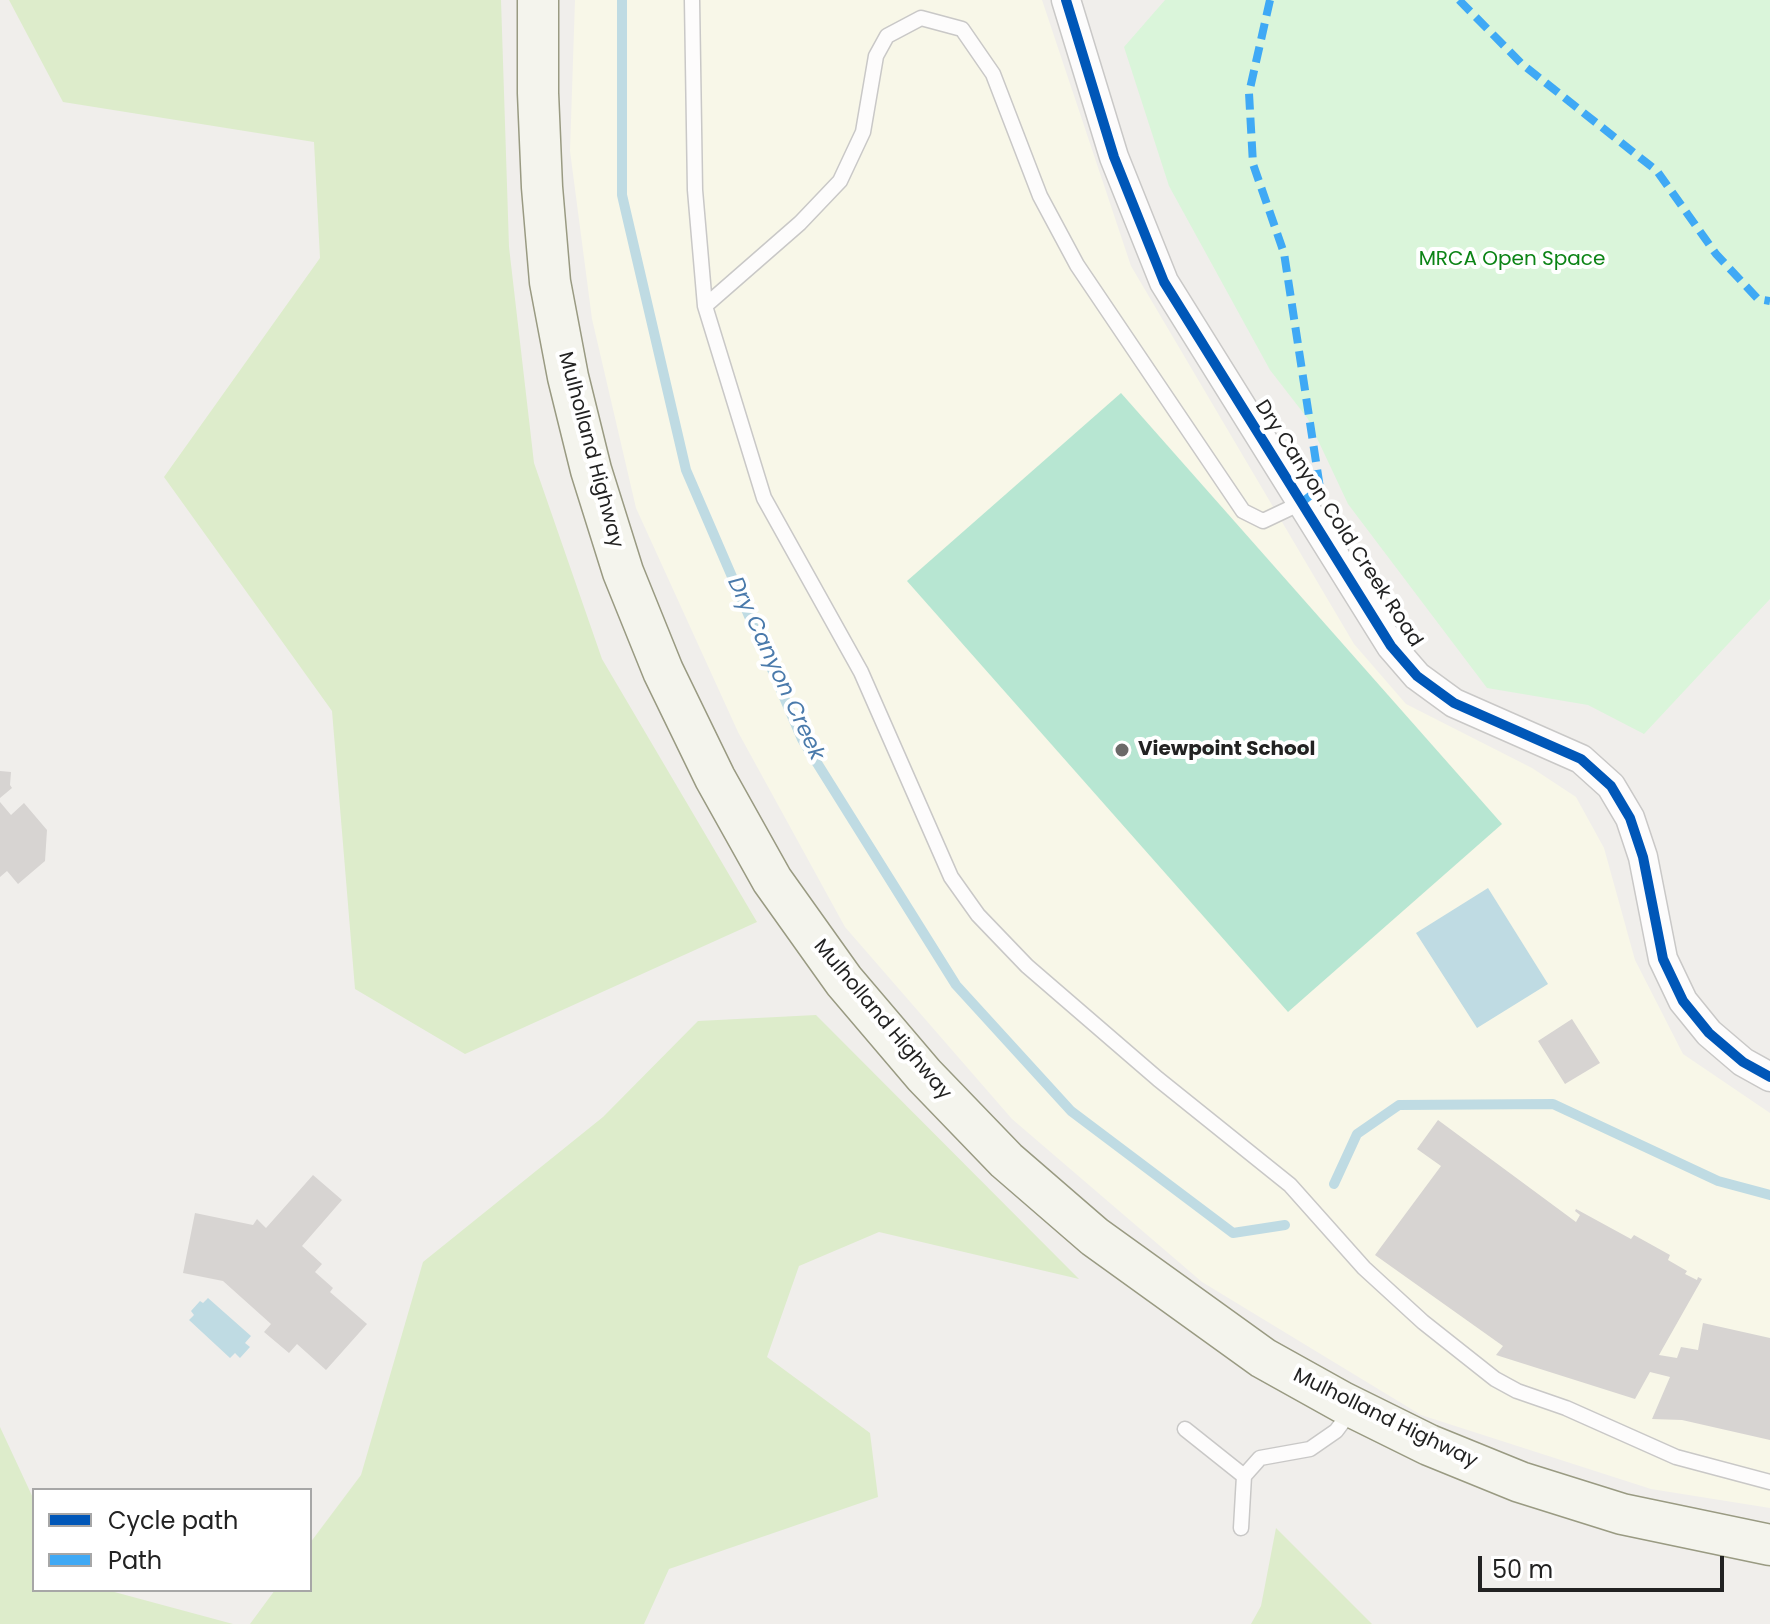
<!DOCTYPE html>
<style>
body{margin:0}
#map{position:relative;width:1770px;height:1624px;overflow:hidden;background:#f0eeeb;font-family:Poppins,sans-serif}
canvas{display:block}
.legend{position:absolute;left:32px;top:1488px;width:280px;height:104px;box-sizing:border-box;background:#fff;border:2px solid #a7a7a7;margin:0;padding:10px 14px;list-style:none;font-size:24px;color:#222}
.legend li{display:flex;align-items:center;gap:16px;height:40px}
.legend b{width:40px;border:2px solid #a7a7a7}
.scale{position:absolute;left:1478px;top:1556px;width:246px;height:36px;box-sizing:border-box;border:4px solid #222;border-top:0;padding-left:10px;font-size:24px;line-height:28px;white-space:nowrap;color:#222;-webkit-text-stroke:6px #fff;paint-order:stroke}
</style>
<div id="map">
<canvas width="1770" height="1624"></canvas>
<ul class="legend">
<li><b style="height:10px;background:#0057b8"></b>Cycle path</li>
<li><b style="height:10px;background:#3fa9f5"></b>Path</li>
</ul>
<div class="scale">50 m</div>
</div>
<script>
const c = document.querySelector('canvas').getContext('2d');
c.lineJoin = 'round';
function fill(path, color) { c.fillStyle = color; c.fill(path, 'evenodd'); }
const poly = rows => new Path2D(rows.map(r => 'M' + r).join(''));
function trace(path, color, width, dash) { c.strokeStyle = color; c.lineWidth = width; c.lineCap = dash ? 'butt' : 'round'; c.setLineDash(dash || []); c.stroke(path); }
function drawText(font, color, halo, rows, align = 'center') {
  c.font = font + ' Poppins,sans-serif'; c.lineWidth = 8; c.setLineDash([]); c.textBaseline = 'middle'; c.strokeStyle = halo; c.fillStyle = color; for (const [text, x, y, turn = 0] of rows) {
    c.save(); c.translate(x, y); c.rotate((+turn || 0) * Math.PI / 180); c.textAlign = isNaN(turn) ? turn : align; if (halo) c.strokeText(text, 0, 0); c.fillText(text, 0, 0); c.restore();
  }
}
const education = poly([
 [575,0,1042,0,1131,266,1354,644,1406,704,1532,768,1576,797,1604,848,1635,960,1683,1054,1770,1113,1770,1508,1651,1489,1421,1415,1202,1282,1012,1119,845,927,738,732,636,508,592,319,570,151]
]);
const grass = poly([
 [9,0,501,0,509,247,534,463,602,659,757,922,465,1054,355,989,332,711,164,477,320,258,314,142,63,102],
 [816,1015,1079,1279,879,1232,799,1266,767,1357,870,1433,878,1497,669,1569,644,1624,250,1624,275,1590,310,1590,310,1543,361,1475,423,1262,603,1117,698,1021],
 [0,1427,34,1500,34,1590,107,1590,233,1624,0,1624],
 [1276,1528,1372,1624,1251,1624,1261,1606]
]);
const park = poly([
 [1165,0,1770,0,1770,599,1644,734,1588,705,1487,688,1348,504,1308,419,1270,370,1169,186,1124,47]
]);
const pitch = poly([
 [1121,393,1502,824,1288,1012,907,581]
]);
const water = poly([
 [1488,888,1548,984,1477,1028,1416,933],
 [208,1298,251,1336,245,1343,250,1347,240,1358,235,1353,230,1358,189,1320,194,1315,191,1311,200,1301,203,1303]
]);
const stream = poly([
 [622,0,622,195,686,470,802,739,956,985,1071,1111,1233,1233,1285,1225],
 [1334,1184,1357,1134,1399,1105,1553,1104,1718,1181,1770,1195]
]);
const building = poly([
 [0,771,11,772,10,785,12,788,0,798],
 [0,802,11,815,24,803,47,830,45,861,18,884,7,871,0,877],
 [1572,1019,1600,1063,1565,1084,1538,1041],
 [1438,1120,1576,1222,1580,1215,1575,1211,1576,1209,1631,1239,1634,1235,1670,1255,1668,1260,1687,1271,1685,1274,1697,1280,1698,1277,1702,1279,1659,1355,1677,1358,1681,1347,1698,1350,1703,1323,1770,1338,1770,1440,1682,1420,1652,1419,1670,1377,1650,1372,1635,1399,1496,1355,1503,1346,1375,1255,1441,1166,1417,1149],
 [313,1175,342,1200,302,1246,322,1264,315,1272,333,1288,330,1292,367,1324,326,1370,297,1344,289,1353,264,1332,271,1324,223,1281,183,1273,195,1213,253,1225,257,1219,266,1228]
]);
const lane = poly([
 [692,0,695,190,705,306,764,498,861,672,951,877,978,915,1027,966,1158,1079,1290,1185,1364,1268,1423,1322,1495,1379,1517,1391,1566,1408,1676,1457,1770,1482],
 [705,306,800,223,840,181,863,132,876,56,887,36,921,18,962,29,993,74,1040,196,1077,265,1243,511,1263,521,1301,503],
 [1185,1429,1244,1476],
 [1241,1528,1244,1476,1260,1458,1310,1449,1336,1431,1351,1411]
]);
const street = poly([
 [1066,0,1114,157,1164,282,1391,646,1417,676,1454,703,1581,759,1611,786,1630,818,1643,857,1663,959,1683,1001,1709,1033,1743,1062,1770,1077]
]);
const secondary = poly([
 [538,0,538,93,542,187,550,282,568,377,591,470,623,572,663,671,715,778,772,880,844,981,924,1075,1006,1160,1095,1237,1263,1358,1342,1402,1429,1445,1520,1482,1622,1514,1770,1545]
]);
const quiet = poly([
 [1270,0,1249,93,1253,164,1284,253,1320,488,1301,503],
 [1459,0,1522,64,1657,171,1716,254,1758,299,1770,301]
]);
const cycleway = poly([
 [1066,0,1114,157,1164,282,1391,646,1417,676,1454,703,1581,759,1611,786,1630,818,1643,857,1663,959,1683,1001,1709,1033,1743,1062,1770,1077]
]);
const markers = [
 [1122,750,8,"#6a6968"]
];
const parkNames = [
 ["MRCA Open Space",1512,260]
];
const streetNames = [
 ["Mulholland Highway",590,450,75],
 ["Dry Canyon Cold Creek Road",1338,524,57],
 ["Mulholland Highway",882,1020,50],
 ["Mulholland Highway",1385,1419,26]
];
const poiNames = [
 ["Viewpoint School",1138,750]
];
const waterNames = [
 ["Dry Canyon Creek",775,669,65]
];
fill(education, '#f8f7e8');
fill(grass, '#ddeccb');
fill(park, '#daf5da');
fill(pitch, '#b7e6d2');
fill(water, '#bfdbe3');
trace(stream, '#bfdbe3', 10);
fill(building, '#d7d4d2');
trace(lane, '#c9c8c7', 17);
trace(street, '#c9c8c7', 31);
trace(secondary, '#999a82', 43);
trace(lane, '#fdfcfc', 14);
trace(street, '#fdfcfc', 28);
trace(secondary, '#f4f4ed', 40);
trace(quiet, '#3fa9f5', 8, [16, 8]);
trace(cycleway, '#0057b8', 10);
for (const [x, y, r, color] of markers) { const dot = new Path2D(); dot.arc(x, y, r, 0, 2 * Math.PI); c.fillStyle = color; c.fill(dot); trace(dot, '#fff', 3); }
drawText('20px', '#0c8416', '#fff', parkNames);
drawText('20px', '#222', '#fff', streetNames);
drawText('bold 20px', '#222', '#fff', poiNames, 'left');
drawText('italic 22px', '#4a7aab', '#fff', waterNames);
</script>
